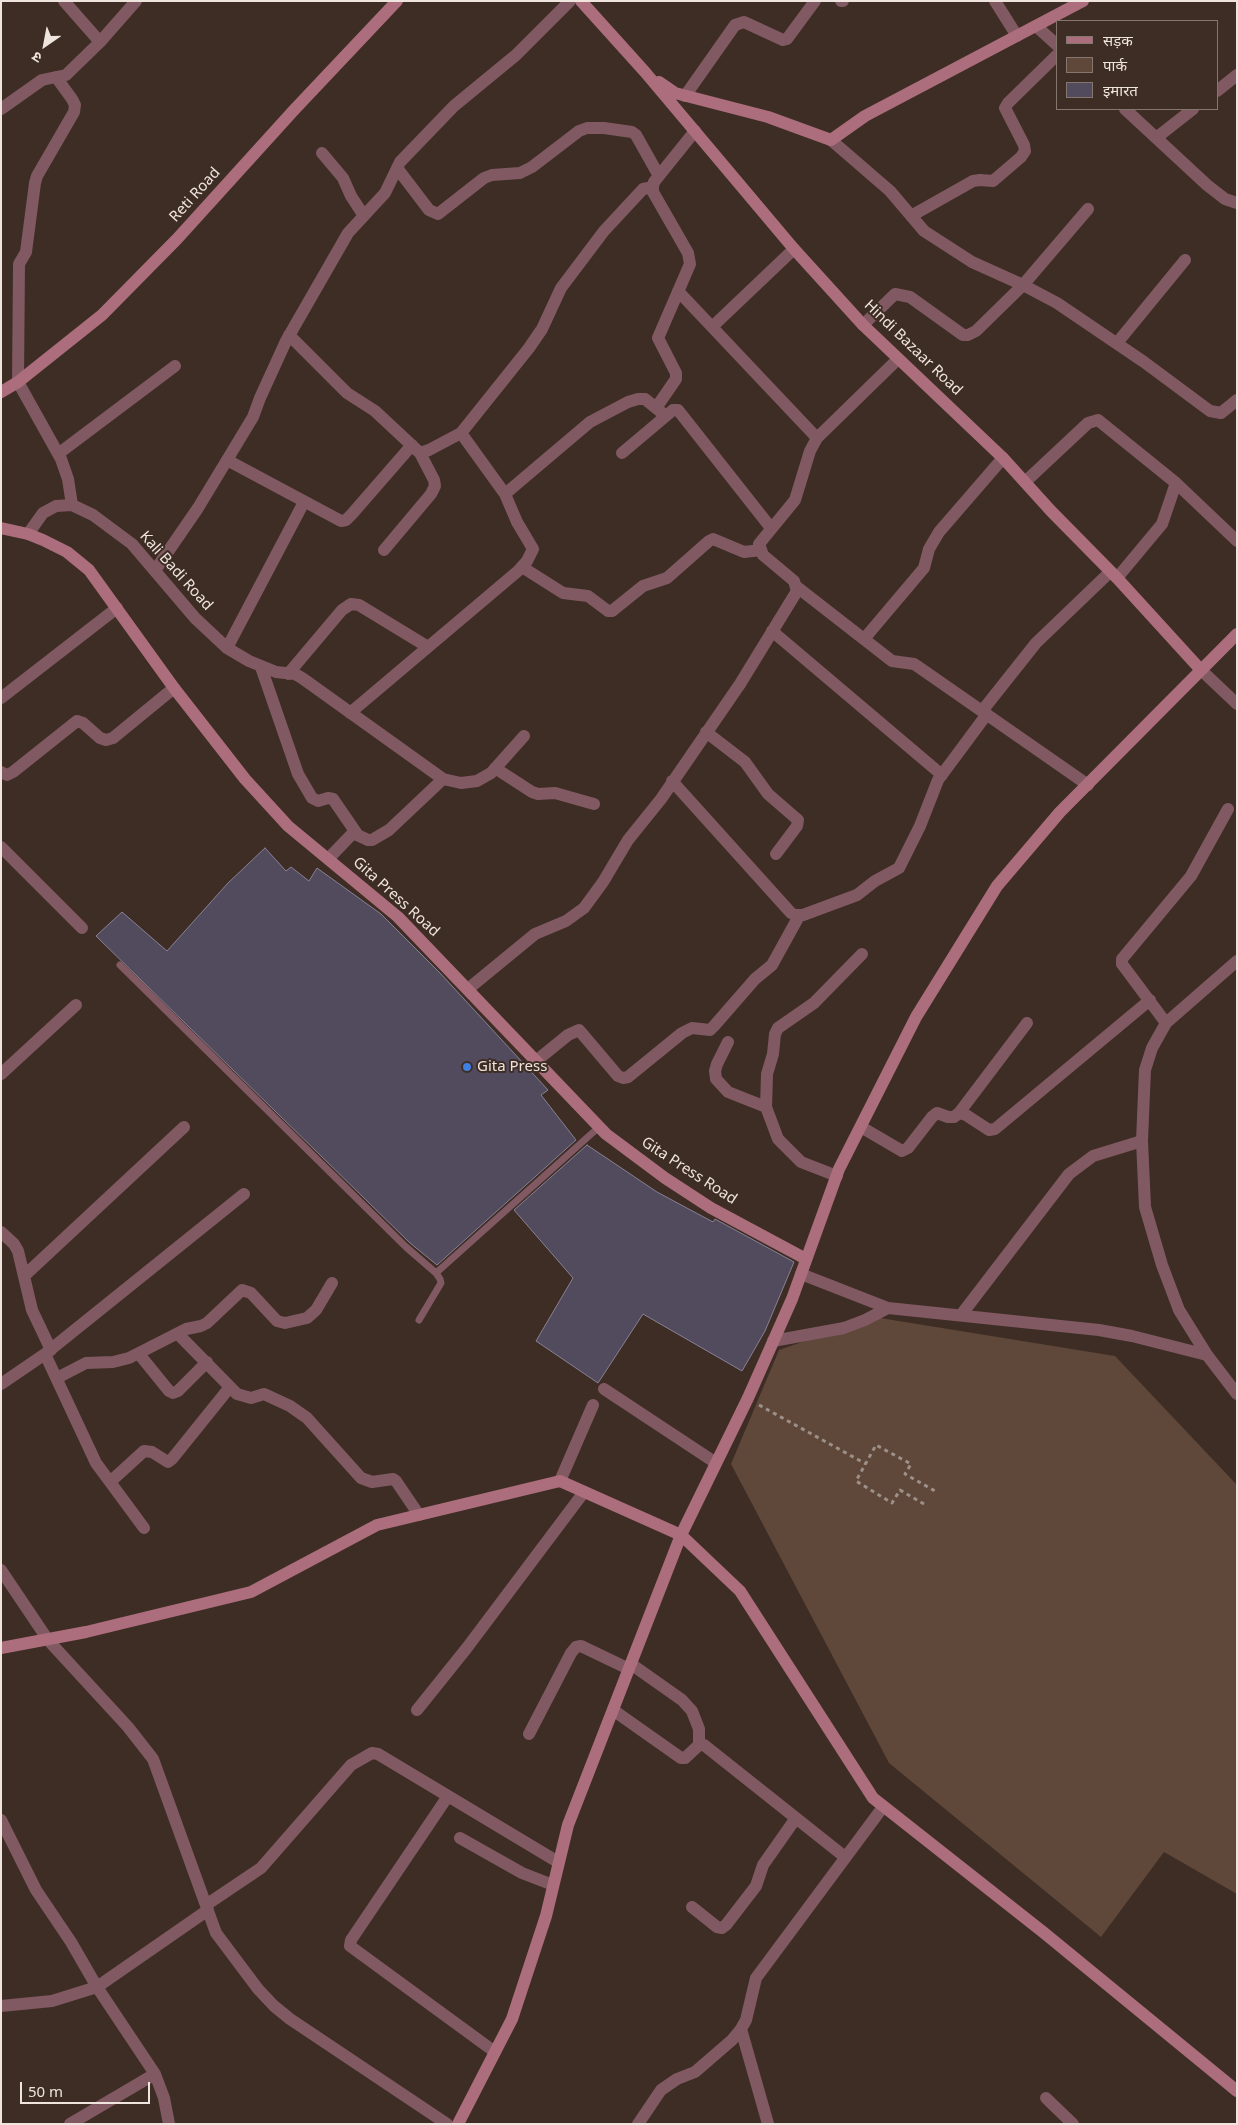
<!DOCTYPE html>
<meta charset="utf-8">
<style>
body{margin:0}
#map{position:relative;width:1238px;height:2125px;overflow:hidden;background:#3e2d24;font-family:"Noto Sans","Noto Sans Devanagari",sans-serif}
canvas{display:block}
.frame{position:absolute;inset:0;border:2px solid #efe4de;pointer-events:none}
.legend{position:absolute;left:1056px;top:20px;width:162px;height:90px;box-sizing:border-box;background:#3e2d24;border:1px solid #85766e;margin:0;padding:6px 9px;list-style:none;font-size:15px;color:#efe4de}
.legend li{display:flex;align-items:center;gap:10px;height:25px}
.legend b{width:25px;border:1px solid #85766e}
.north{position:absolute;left:20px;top:20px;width:50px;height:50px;-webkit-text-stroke:4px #3e2d24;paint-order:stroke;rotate:213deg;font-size:14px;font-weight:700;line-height:20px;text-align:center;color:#efe4de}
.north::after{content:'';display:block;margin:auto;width:18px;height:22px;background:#efe4de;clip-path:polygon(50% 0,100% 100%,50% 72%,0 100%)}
.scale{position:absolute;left:20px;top:2082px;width:130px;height:22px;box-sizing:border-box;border:2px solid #efe4de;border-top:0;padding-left:6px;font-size:15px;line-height:18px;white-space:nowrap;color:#efe4de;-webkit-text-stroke:4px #3e2d24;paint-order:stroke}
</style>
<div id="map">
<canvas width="1238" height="2125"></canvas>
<div class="frame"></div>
<ul class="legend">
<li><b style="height:6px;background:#ac6e7d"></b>सड़क</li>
<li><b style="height:14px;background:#5f473a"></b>पार्क</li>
<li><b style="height:14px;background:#514b5d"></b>इमारत</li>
</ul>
<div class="north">उ</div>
<div class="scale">50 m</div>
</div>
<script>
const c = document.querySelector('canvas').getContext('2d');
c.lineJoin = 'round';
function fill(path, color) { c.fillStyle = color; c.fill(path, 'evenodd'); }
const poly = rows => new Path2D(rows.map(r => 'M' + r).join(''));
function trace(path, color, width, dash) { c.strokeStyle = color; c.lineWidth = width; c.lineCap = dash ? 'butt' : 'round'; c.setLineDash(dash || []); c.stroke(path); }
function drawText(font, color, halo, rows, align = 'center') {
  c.font = font + ' "Noto Sans",sans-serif'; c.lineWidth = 4; c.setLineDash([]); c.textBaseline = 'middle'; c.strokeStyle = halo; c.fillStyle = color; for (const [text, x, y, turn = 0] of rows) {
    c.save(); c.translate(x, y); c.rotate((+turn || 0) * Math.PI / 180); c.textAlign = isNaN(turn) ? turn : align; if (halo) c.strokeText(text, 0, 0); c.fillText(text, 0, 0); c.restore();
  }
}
const green = poly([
 [874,1317,1115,1356,1237,1485,1237,1894,1164,1852,1101,1937,889,1763,731,1464,779,1350]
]);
const building = poly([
 [265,848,286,871,291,867,309,881,317,868,381,914,440,973,548,1090,541,1095,576,1140,437,1265,410,1243,96,936,122,912,167,951,228,883,265,848],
 [587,1145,657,1192,713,1222,715,1219,794,1262,765,1331,742,1371,643,1314,598,1383,536,1341,573,1278,514,1210,587,1145]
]);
const path = poly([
 [759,1405,866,1464],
 [924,1504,900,1490,892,1503,856,1481,876,1445,911,1464,905,1474,935,1491]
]);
const lane = poly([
 [120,965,406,1247,436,1273,440,1279,441,1283,419,1320],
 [436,1273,599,1127]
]);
const street = poly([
 [64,1,100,42],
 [841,1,843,1],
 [995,1,1017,36],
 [1036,26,1057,45],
 [56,77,72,99,75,105,74,112,37,176,35,183,26,252,19,264,18,382,61,459,68,479,72,505],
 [1217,91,1237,75],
 [685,96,735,25,744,22,783,40,787,39,815,1],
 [1,109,42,80,66,75,100,42,136,1],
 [1125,109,1207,185,1225,199,1237,203],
 [1156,138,1193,109],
 [831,140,890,191,924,231,972,262,1023,285,1057,303,1144,362,1210,411,1221,413,1237,400],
 [322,153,343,178,351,196,364,216],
 [397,168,429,210,438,214,484,178,492,175,520,173,532,167,579,131,587,128,604,128,632,132,636,135,659,176],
 [911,216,973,181,980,180,993,181,1021,157,1025,151,1024,145,1005,108,1008,103,1057,55],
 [678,291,817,438],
 [863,325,895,294,910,297,963,335,968,335,976,331,1023,285,1088,209],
 [712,327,794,249],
 [289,335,347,393,375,411,420,453,429,450,461,433,505,494,517,522,533,549,527,561,518,571,350,713],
 [1117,343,1185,260],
 [656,408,676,379,676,373,658,338,690,264,688,253,653,192,653,187,654,182,695,131],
 [461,433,529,348,542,329,561,288,604,231,643,189,653,187],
 [622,453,673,410,678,410,771,528],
 [58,454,175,366],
 [227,460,341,521,346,520,352,514,412,445],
 [1025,482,1088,423,1098,420,1176,483,1162,524,1117,578],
 [1176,483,1237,541],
 [505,494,590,422,628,402,638,399,645,399,661,412],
 [28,534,43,513,56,506,72,505,93,515,132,544,195,618,227,648,249,661,276,672,295,674,302,678,443,779,461,783,477,781,491,773,524,736],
 [384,550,431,494,435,486,434,480,420,453],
 [522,567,563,593,588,596,608,611,612,611,643,586,667,578,709,541,713,539,744,552,761,550],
 [156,569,198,508,253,417,260,398,286,341,348,233,385,193,400,162,454,106,516,55,570,1],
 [797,587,892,661,914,664,920,668,1088,785],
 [772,631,942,775],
 [864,639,924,568,929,549,939,532,1003,458],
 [227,648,304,502],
 [261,667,298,774,312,798,318,801,328,798,333,799,357,834],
 [1200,669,1237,704],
 [288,674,342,610,351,604,359,605,428,647],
 [1,698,117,608],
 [982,711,1036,643,1110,572],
 [706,732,745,762,768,794,798,820,797,826,776,854],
 [495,768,532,792,538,794,555,793,594,804],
 [1,772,7,775,13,772,77,721,83,723,100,738,106,740,113,738,174,688],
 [672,781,791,913,795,915,803,915,857,895,875,881,899,868,920,826,938,780,987,714],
 [1,847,82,928],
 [329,858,353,833,368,840,372,840,389,830,443,779],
 [1237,961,1166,1023,1152,1048,1145,1070,1142,1141,1145,1207,1162,1265,1179,1310,1207,1355,1237,1394],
 [468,989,535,934,566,921,584,908,603,882,628,840,661,799,740,684,797,591,794,581,763,555,759,544,795,500,810,451,817,438,898,359],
 [1166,1023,1122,964,1122,959,1191,876,1228,809],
 [728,1042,717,1064,715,1071,716,1079,728,1092,766,1107],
 [536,1061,568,1035,579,1030,618,1076,623,1078,628,1077,682,1033,692,1028,710,1030,714,1026,755,979,772,965,799,916],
 [1,1074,76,1005],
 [959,1113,1027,1023],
 [861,1127,902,1151,908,1148,932,1117,937,1113,948,1117,954,1117,959,1113,966,1115,989,1130,995,1129,1150,1000],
 [837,1176,801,1162,778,1139,766,1107,767,1074,773,1054,775,1034,778,1028,814,1003,862,954],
 [1,1232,14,1244,18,1251,32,1310,51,1350],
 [801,1274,888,1308,1099,1330,1132,1336,1207,1355],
 [24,1276,184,1127],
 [961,1315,1069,1174,1093,1156,1142,1141],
 [178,1334,237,1394,251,1398,264,1394,290,1406,307,1418,361,1478,372,1482,393,1479,396,1481,419,1515],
 [773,1341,844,1328,865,1320,888,1308],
 [45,1354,96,1463,144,1528],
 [139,1354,169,1391,173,1393,178,1391,207,1362],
 [57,1378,86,1363,113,1362,129,1358,186,1329,201,1326,207,1323,242,1290,251,1293,277,1321,285,1323,307,1318,316,1310,332,1283],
 [1,1384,45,1354,244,1194],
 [604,1389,716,1463],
 [560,1481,593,1405],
 [110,1482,144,1451,152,1452,168,1462,172,1459,230,1387],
 [1,1570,48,1640,128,1727,153,1759,216,1933,258,1989,274,2006,290,2019,447,2124],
 [631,1664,682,1700,692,1711,699,1729,699,1745],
 [417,1710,466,1649,584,1492],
 [613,1710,681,1758,685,1758,699,1745,704,1745,845,1857],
 [529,1734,571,1653,576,1647,581,1646,629,1669],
 [448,1796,351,1940,350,1946,495,2052],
 [1,1820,36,1890,71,1942,97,1987,155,2074,164,2098,169,2124],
 [460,1838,522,1873,553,1885],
 [206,1905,261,1868,351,1765,372,1753,378,1754,558,1862],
 [692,1907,717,1927,722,1928,726,1925,756,1886,763,1865,796,1818],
 [1,2006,52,2001,97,1987,208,1910],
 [741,2029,768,2124],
 [1046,2098,1073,2124],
 [70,2124,155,2074],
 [638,2124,661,2090,677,2079,695,2072,732,2040,741,2029,746,2020,756,1978,883,1807]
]);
const secondary = poly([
 [581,1,645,72,794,249,863,325,1003,458,1051,511,1117,578,1200,669],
 [659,82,675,93,768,117,831,140,865,116,1083,1],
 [1,392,18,382,102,315,177,239,294,110,397,1],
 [1,528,28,534,43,540,67,552,89,570,174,688,245,779,288,826,398,917,606,1134,665,1178,711,1208,806,1259],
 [1,1648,86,1632,251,1592,377,1525,560,1481,681,1535,740,1591,873,1798,1043,1932,1237,2091],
 [458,2124,512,2019,546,1916,568,1825,681,1535,748,1398,792,1299,839,1169,916,1017,997,886,1060,812,1237,634]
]);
const markers = [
 [467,1067,5,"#3f7fe0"]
];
const streetNames = [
 ["Reti Road",195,195,-48],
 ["Hindi Bazaar Road",913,348,44],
 ["Kali Badi Road",176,571,48],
 ["Gita Press Road",396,897,42],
 ["Gita Press Road",689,1171,33]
];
const poiNames = [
 ["Gita Press",477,1067]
];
fill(green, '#5f473a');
fill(building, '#514b5d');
trace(building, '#888195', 1);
trace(path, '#9d9088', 3, [4, 4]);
trace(lane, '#815962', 7);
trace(street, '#815962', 12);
trace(secondary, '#ac6e7d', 12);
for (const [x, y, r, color] of markers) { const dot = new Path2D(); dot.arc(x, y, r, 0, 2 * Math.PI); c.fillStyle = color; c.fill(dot); trace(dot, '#3e2d24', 2); }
drawText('15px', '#efe4de', '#3e2d24', streetNames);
drawText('15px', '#efe4de', '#3e2d24', poiNames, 'left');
</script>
